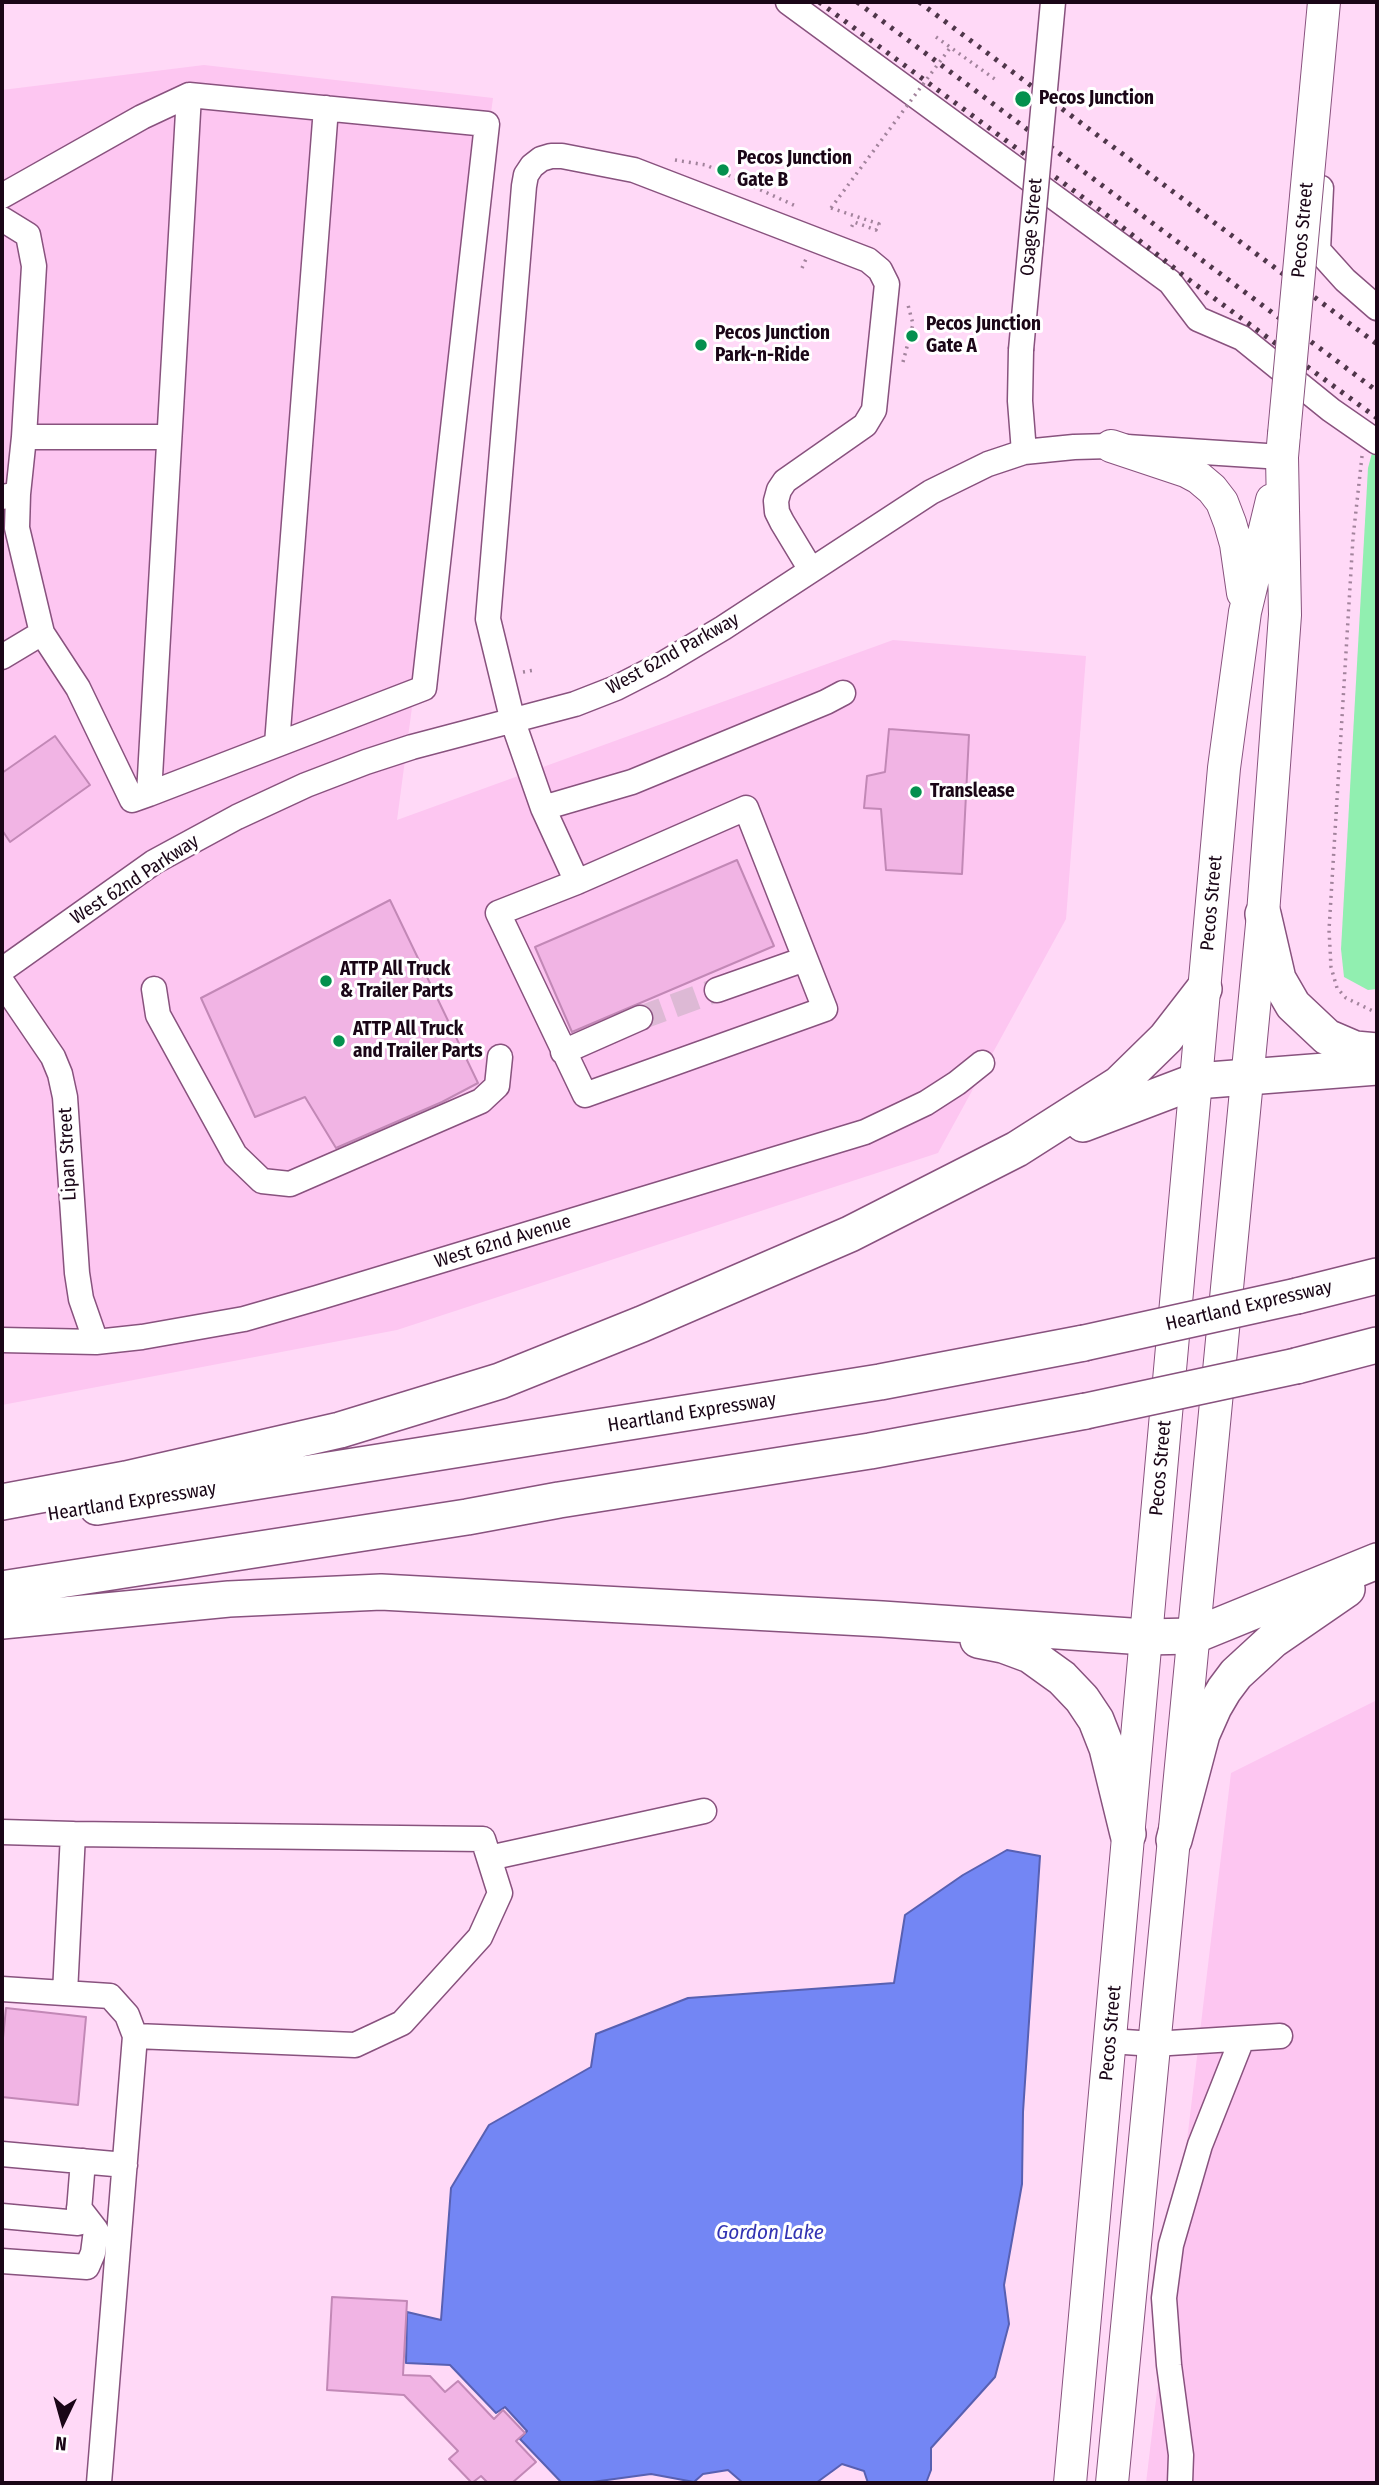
<!DOCTYPE html>
<style>
body{margin:0}
#map{position:relative;width:1379px;height:2485px;overflow:hidden;background:#ffd9f7;font-family:"Fira Sans Condensed",sans-serif}
canvas{display:block}
.frame{position:absolute;inset:0;border:4px solid #1a0617;pointer-events:none}
.north{position:absolute;left:28px;top:2387px;width:70px;height:70px;-webkit-text-stroke:5px #fff;paint-order:stroke;rotate:185deg;font-size:19px;font-weight:700;line-height:28px;text-align:center;color:#1a0617}
.north::after{content:'';display:block;margin:auto;width:24px;height:32px;background:#1a0617;clip-path:polygon(50% 0,100% 100%,50% 72%,0 100%)}
</style>
<div id="map">
<canvas width="1379" height="2485"></canvas>
<div class="frame"></div>
<div class="north">N</div>
</div>
<script>
const c = document.querySelector('canvas').getContext('2d');
c.lineJoin = 'round';
function fill(path, color) { c.fillStyle = color; c.fill(path, 'evenodd'); }
const poly = rows => new Path2D(rows.map(r => 'M' + r).join(''));
function trace(path, color, width, dash) { c.strokeStyle = color; c.lineWidth = width; c.lineCap = dash ? 'butt' : 'round'; c.setLineDash(dash || []); c.stroke(path); }
function drawText(font, color, halo, rows, align = 'center') {
  c.font = font + ' "Fira Sans Condensed",sans-serif'; c.lineWidth = 6; c.setLineDash([]); c.textBaseline = 'middle'; c.strokeStyle = halo; c.fillStyle = color; for (const [text, x, y, turn = 0] of rows) {
    c.save(); c.translate(x, y); c.rotate((+turn || 0) * Math.PI / 180); c.textAlign = isNaN(turn) ? turn : align; if (halo) c.strokeText(text, 0, 0); c.fillText(text, 0, 0); c.restore();
  }
}
const built = poly([
 [204,65,493,98,397,820,893,640,1086,656,1066,919,938,1153,397,1330,2,1405,2,90],
 [1377,1700,1377,2483,1146,2483,1231,1773]
]);
const green = poly([
 [1377,451,1377,989,1368,990,1344,977,1341,949,1368,468,1372,453]
]);
const water = poly([
 [1007,1850,1040,1856,1023,2112,1022,2184,1004,2285,1009,2324,995,2377,931,2448,931,2470,926,2483,868,2483,864,2471,842,2464,816,2483,743,2483,728,2470,703,2474,694,2482,651,2474,585,2483,562,2483,520,2439,527,2431,505,2407,496,2413,450,2365,406,2363,407,2312,441,2320,451,2188,489,2125,591,2067,596,2034,688,1998,894,1983,905,1915,963,1875,1007,1850]
]);
const building = poly([
 [889,729,969,735,962,874,886,870,881,809,864,808,867,776,885,772,889,729],
 [55,736,90,785,10,842,2,830,2,773,55,736],
 [737,860,774,946,572,1032,535,947,737,860],
 [390,900,478,1083,442,1102,336,1148,305,1097,255,1117,201,998,390,900],
 [6,2008,86,2017,78,2105,2,2097,2,2048,6,2008],
 [332,2297,407,2301,403,2375,430,2376,445,2392,458,2381,494,2419,503,2410,525,2433,516,2441,536,2462,512,2483,488,2483,481,2476,472,2483,449,2459,458,2451,404,2395,327,2390,332,2297]
]);
const minorTunnel = poly([
 [640,1018,717,990]
]);
const path = poly([
 [936,37,996,80],
 [675,160,706,165,798,207],
 [831,208,879,224,876,230,854,222,850,230],
 [802,268,806,259],
 [903,362,913,324,908,305],
 [1362,456,1353,538,1329,930,1331,967,1337,988,1346,998,1377,1013],
 [523,672,535,670]
]);
const minor = poly([
 [788,2,1170,282,1198,319,1242,338,1331,410,1377,442],
 [1321,188,1318,250,1345,280,1377,308],
 [2,196,142,117,189,95],
 [2,219,28,235,34,266,24,437,18,494,2,497],
 [1021,350,1020,401,1024,452],
 [24,437,169,437],
 [18,494,17,528,42,633],
 [2,657,42,633,78,688,132,800,149,794,424,688,487,124,189,95,149,794],
 [277,744,326,108],
 [543,808,632,782,826,702,843,693],
 [577,882,746,808,825,1009,585,1095,498,913,577,882,543,808,513,722,488,619,524,186,526,175,532,166,541,159,551,156,562,156,634,170,868,260,880,270,887,284,874,410,865,425,785,481,779,490,776,501,777,512,782,522,811,570],
 [2,970,154,862,237,817,306,785,366,762,412,747,575,704,616,688,661,665,723,628,931,492,988,464,1024,452,1074,447,1111,446,1282,457],
 [2,982,53,1057,60,1074,65,1097,77,1273,81,1299,96,1342],
 [154,989,158,1015,235,1155,262,1181,290,1184,481,1101,497,1086,500,1057],
 [717,990,805,959],
 [563,1052,640,1018],
 [2,1340,96,1342,142,1337,244,1319,317,1298,865,1132,926,1103,957,1083,982,1063],
 [2,1832,73,1834],
 [489,1858,704,1811],
 [2,1989,110,1996,127,2015,135,2036,99,2483],
 [65,1993,73,1834,483,1839,500,1893,480,1937,402,2023,355,2045,135,2036],
 [1110,2041,1154,2044,1280,2036],
 [2,2154,125,2165],
 [2,2216,78,2223,83,2161],
 [2,2261,87,2267,93,2253,96,2230,79,2208],
 [1180,2483,1181,2455,1169,2365,1164,2298,1171,2245,1200,2145,1242,2039]
]);
const major = poly([
 [1111,446,1186,471,1199,478,1212,489,1222,502,1230,523,1236,544,1243,593],
 [1070,2483,1224,768,1245,612,1272,500],
 [1112,2483,1263,914,1285,615,1282,457,1284,434]
]);
const highway = poly([
 [1263,914,1278,979,1293,1005,1327,1037,1355,1049,1377,1051],
 [1083,1124,1196,1081,1377,1067],
 [1297,1296,1377,1276],
 [1296,1366,1377,1345],
 [2,1502,126,1479,340,1430,500,1381,642,1324,850,1234,1017,1149,1119,1084,1166,1038,1204,989],
 [97,1507,880,1382,1084,1343],
 [2,1589,467,1517,559,1500,870,1451,1086,1411],
 [2,1621,229,1599,381,1592,882,1619,1145,1637,1193,1636,1377,1561],
 [978,1640,1003,1645,1030,1655,1062,1678,1082,1699,1096,1720,1107,1748,1128,1834],
 [1174,1840,1202,1734,1214,1707,1224,1690,1236,1674,1273,1640,1347,1589]
]);
const rail = poly([
 [819,2,1112,219,1188,279,1377,418],
 [857,2,1377,391],
 [919,2,1377,344]
]);
const pathBridge = poly([
 [831,208,950,48]
]);
const minorBridge = poly([
 [1021,350,1053,2]
]);
const majorBridge = poly([
 [1284,434,1324,2]
]);
const highwayBridge = poly([
 [1084,1343,1297,1296],
 [1086,1411,1296,1366]
]);
const markers = [
 [1023,99,9,"#04904e"],
 [723,170,7,"#04904e"],
 [912,336,7,"#04904e"],
 [701,345,7,"#04904e"],
 [916,792,7,"#04904e"],
 [326,981,7,"#04904e"],
 [339,1041,7,"#04904e"]
];
const poiNames = [
 ["Pecos Junction",1039,99],
 ["Pecos Junction",737,159],
 ["Gate B",737,181],
 ["Pecos Junction",926,325],
 ["Gate A",926,347],
 ["Pecos Junction",715,334],
 ["Park-n-Ride",715,356],
 ["Translease",930,792],
 ["ATTP All Truck",340,970],
 ["& Trailer Parts",340,992],
 ["ATTP All Truck",353,1030],
 ["and Trailer Parts",353,1052]
];
const streetNames = [
 ["Osage Street",1032,227,-85],
 ["Pecos Street",1303,230,-85],
 ["West 62nd Parkway",673,654,-29],
 ["West 62nd Parkway",135,880,-33],
 ["Pecos Street",1212,903,-85],
 ["Lipan Street",68,1154,-93],
 ["West 62nd Avenue",503,1242,-17],
 ["Heartland Expressway",1249,1306,-13],
 ["Heartland Expressway",692,1413,-9],
 ["Pecos Street",1161,1468,-85],
 ["Heartland Expressway",132,1502,-9],
 ["Pecos Street",1111,2033,-85]
];
const waterNames = [
 ["Gordon Lake",770,2233]
];
fill(built, '#fdc6f1');
fill(green, '#91efb0');
fill(water, '#7386f4');
trace(water, '#5860b2', 2);
fill(building, '#f1b4e4');
trace(building, '#c288b6', 2);
trace(minorTunnel, '#ddb9d5', 24, [24, 12]);
trace(minor, '#88527e', 27);
trace(major, '#88527e', 34);
trace(highway, '#88527e', 38);
trace(path, '#a2839c', 3.5, [2, 5]);
trace(minor, '#fff', 24);
trace(major, '#fff', 32);
trace(highway, '#fff', 35);
trace(rail, '#4f364a', 5, [3.5, 7]);
trace(minorBridge, '#88527e', 27, []);
trace(majorBridge, '#88527e', 34, []);
trace(highwayBridge, '#88527e', 38, []);
trace(pathBridge, '#a2839c', 3.5, [2, 5]);
trace(minorBridge, '#fff', 24);
trace(majorBridge, '#fff', 32);
trace(highwayBridge, '#fff', 35);
for (const [x, y, r, color] of markers) { const dot = new Path2D(); dot.arc(x, y, r, 0, 2 * Math.PI); c.fillStyle = color; c.fill(dot); trace(dot, '#fff', 2.5); }
drawText('bold 19px', '#1a0617', '#fff', poiNames, 'left');
drawText('19px', '#1a0617', '#fff', streetNames);
drawText('italic 21px', '#3334b3', '#fff', waterNames);
</script>
